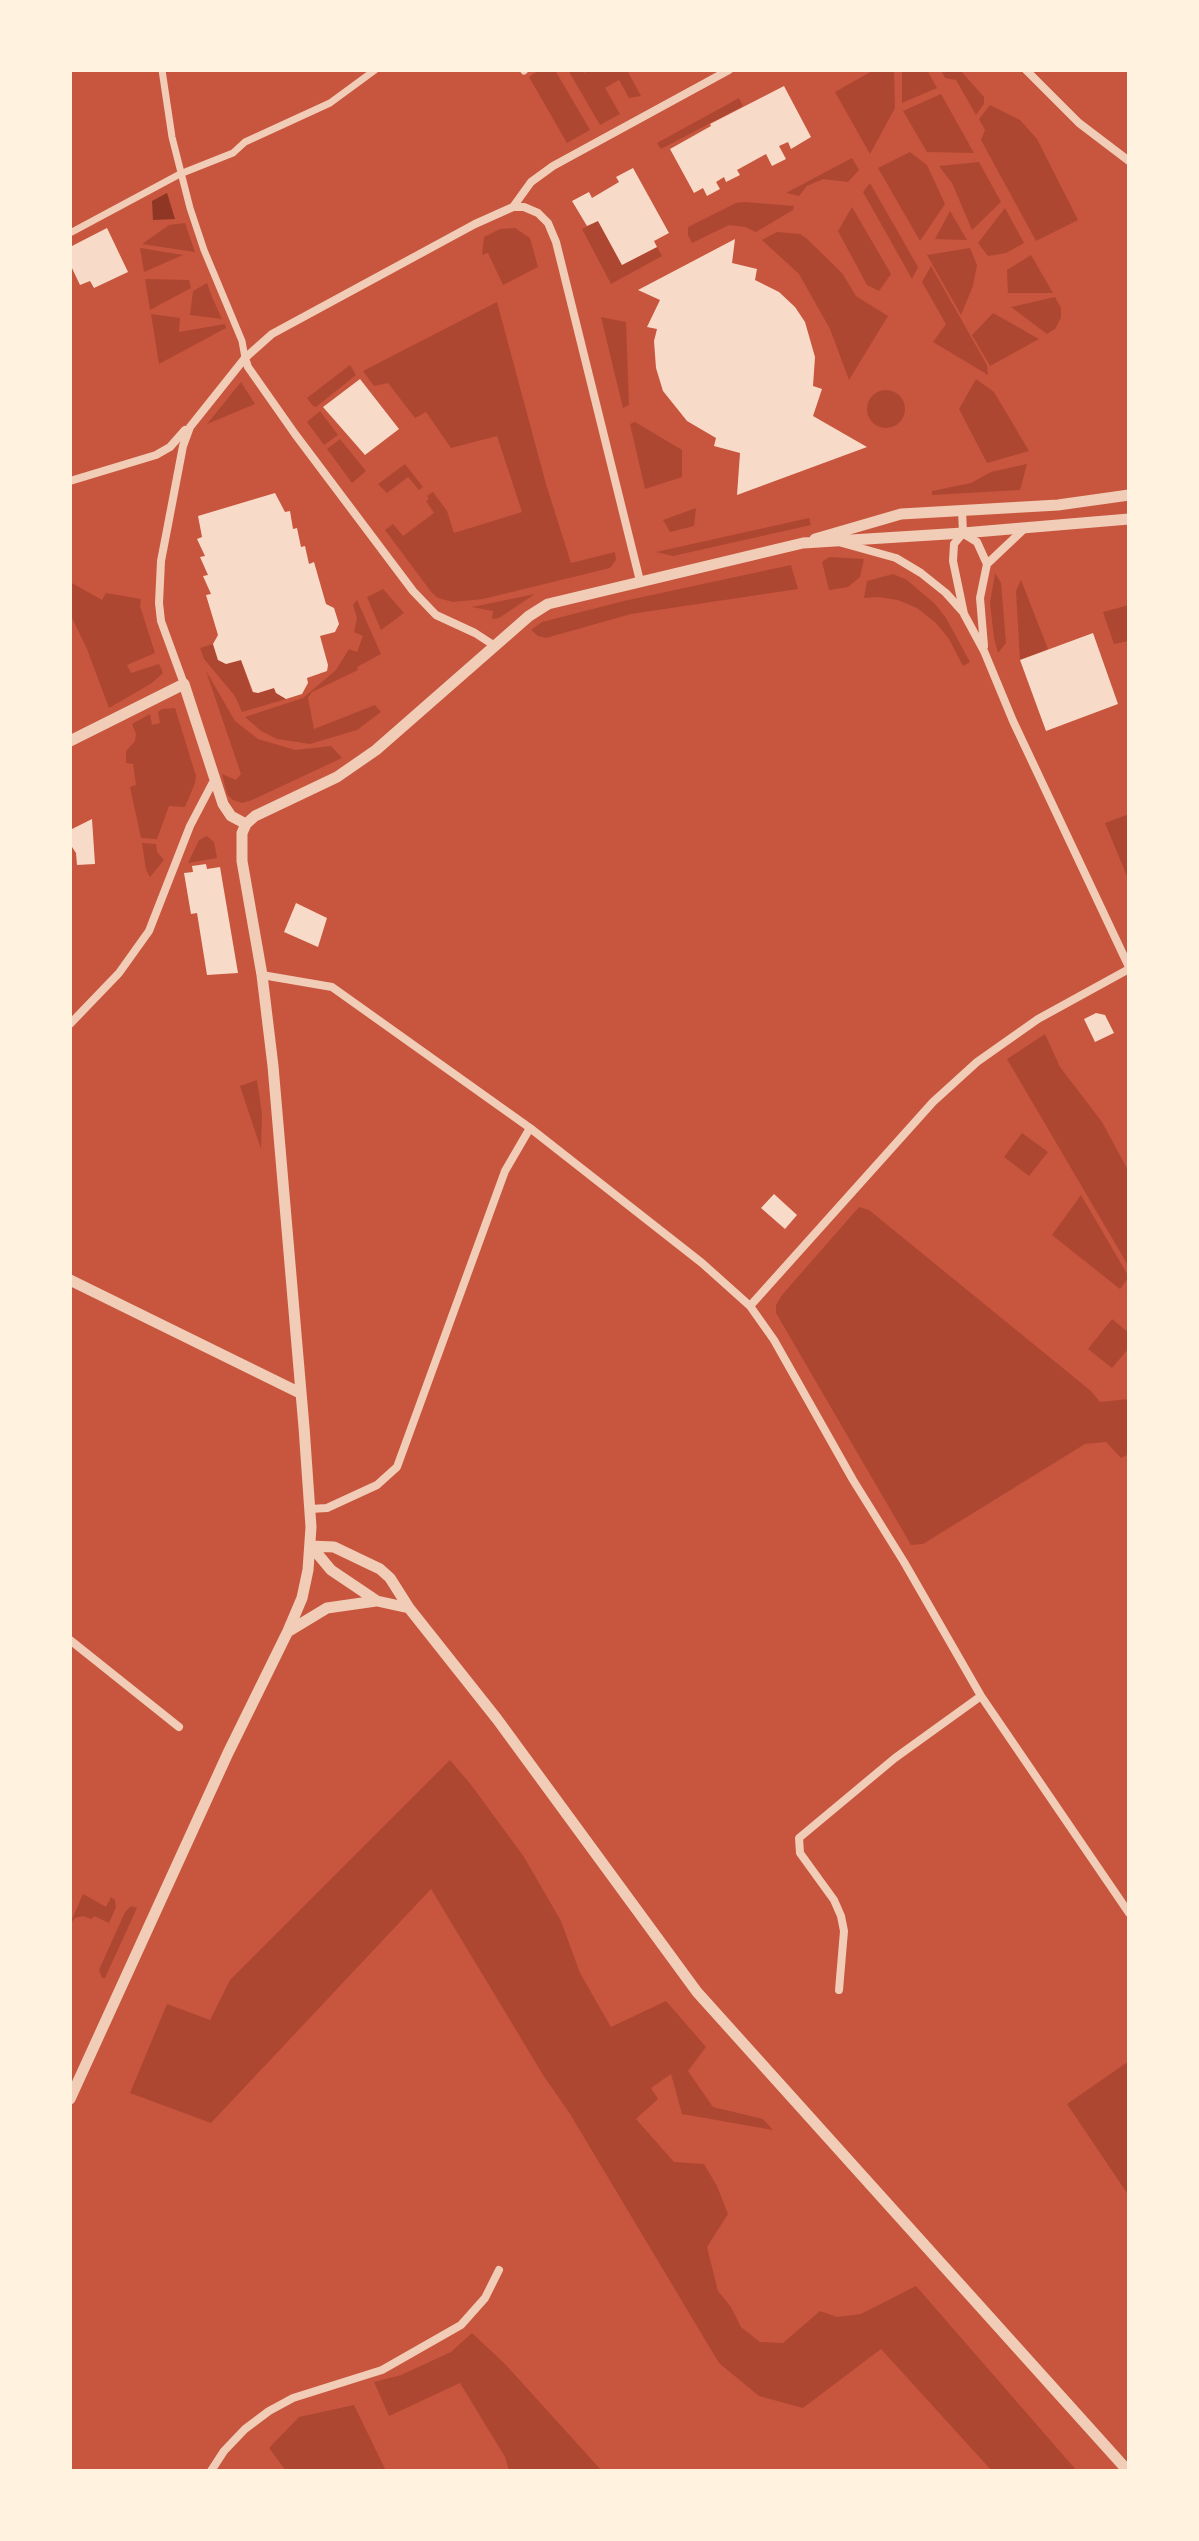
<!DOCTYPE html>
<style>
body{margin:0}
#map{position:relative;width:1199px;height:2541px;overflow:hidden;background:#c8553d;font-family:"Open Sans",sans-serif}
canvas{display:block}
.frame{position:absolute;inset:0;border:72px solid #fff3e0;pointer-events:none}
</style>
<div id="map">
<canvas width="1199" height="2541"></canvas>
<div class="frame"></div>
</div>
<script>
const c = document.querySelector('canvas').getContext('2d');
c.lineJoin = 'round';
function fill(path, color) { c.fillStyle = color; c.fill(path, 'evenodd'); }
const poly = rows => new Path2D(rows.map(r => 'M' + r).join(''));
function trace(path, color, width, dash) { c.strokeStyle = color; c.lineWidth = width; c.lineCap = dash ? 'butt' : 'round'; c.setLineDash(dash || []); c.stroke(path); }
const green = poly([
 [539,70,555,70,590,130,567,143,529,77],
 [568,70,582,70,584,73,590,70,627,70,641,96,629,98,619,80,605,88,620,114,600,125],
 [874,70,894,70,895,108,870,154,835,92],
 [902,70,927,70,937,88,902,103],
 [941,70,960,70,984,97,984,104,976,115,956,80,945,78],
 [941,94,974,153,927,152,903,111],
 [739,98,743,106,661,149,657,143],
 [990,105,1020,120,1037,139,1078,220,1036,241,981,140,985,130,979,119],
 [910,152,927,165,945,204,920,241,878,168],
 [852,158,859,170,848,182,823,179,807,186,799,196,786,193],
 [979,162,1001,202,972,230,952,183,939,166],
 [870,183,918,267,912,279,863,192],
 [745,202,794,206,793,210,756,232,745,227,729,225,692,243,688,235,688,227,736,203],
 [852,207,891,274,879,291,867,285,838,231],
 [1005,208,1024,243,1006,253,988,256,978,243],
 [950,211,967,240,935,239],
 [598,221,622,265,657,247,662,256,611,284,582,229],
 [185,223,195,252,142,244,169,225],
 [515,228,530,238,538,267,503,285,488,253,482,255,484,237,500,229],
 [777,232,800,234,806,238,842,273,856,296,888,316,849,380,830,329,799,274,762,240],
 [140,248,183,255,144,272],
 [970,248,977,265,973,286,961,315,927,255],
 [1031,255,1053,293,1008,293,1007,270],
 [931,266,987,365,988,375,933,342,946,324,922,282],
 [145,279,189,280,191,288,150,310],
 [207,283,212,297,222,319,190,315,193,291],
 [1055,297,1061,308,1061,318,1055,329,1047,334,1011,307],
 [497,302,546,484,571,563,615,552,616,560,610,568,483,599,453,602,438,598,432,593,385,530,393,524,403,536,434,513,426,501,429,499,427,496,433,492,447,511,454,533,522,512,497,436,451,448,426,412,415,418,388,383,374,386,363,371],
 [993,313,1039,339,990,366,972,335],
 [151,314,180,318,179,332,225,324,226,328,159,364],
 [601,317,626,322,629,405,623,408],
 [350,365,356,375,316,407,313,406,307,398],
 [976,379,994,392,1029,451,987,463,959,409],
 [241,382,255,404,207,424],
 '867 409a19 19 0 1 1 38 0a19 19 0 1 1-38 0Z',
 [320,411,338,435,324,445,307,422],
 [635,422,682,450,682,477,645,489,630,424],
 [340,439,366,471,352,483,327,449],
 [405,464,423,487,419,490,408,477,387,493,378,484],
 [1027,464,1020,490,932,495,932,491,971,483,991,472],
 [696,508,694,526,670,532,663,520],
 [809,518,811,525,673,556,656,552],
 [829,557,864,559,860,577,848,587,829,590,822,562],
 [791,565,798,589,631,614,546,638,538,636,531,630,542,622,624,601],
 [995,573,1001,583,1006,643,998,653,994,638,990,603],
 [893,574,907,580,935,604,946,618,970,662,963,666,949,639,936,623,917,608,898,600,878,597,864,598,867,581],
 [1021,580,1048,649,1020,660,1016,591],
 [70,582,102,600,106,593,141,599,140,606,155,653,127,665,131,673,159,664,163,673,152,683,109,708,87,649,70,614],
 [383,589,404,613,381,630,367,597],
 [535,594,499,618,492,619,493,611,472,607],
 [357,600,381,654,357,667,358,670,312,692,308,698,314,729,375,705,381,712,357,730,310,744,277,739,261,731,245,717,303,698,336,670,349,649,357,652,363,636,354,632,357,618,353,605],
 [1129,605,1129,641,1114,644,1103,612],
 [213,644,218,660,226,664,241,660,252,692,258,693,274,688,276,693,286,699,242,712,235,696,204,659,200,648],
 [206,671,235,721,258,739,295,750,331,746,342,758,252,800,242,803,233,800,227,794,222,774,236,780,241,774],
 [175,708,196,776,195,783,185,807,169,806,157,839,141,838,130,787,136,785,133,764,126,763,126,751,135,741,136,734,132,724,150,714,152,725,160,723,158,712,162,709],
 [1129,814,1129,881,1105,823],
 [207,836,214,842,217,858,188,863,199,840],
 [142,843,156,844,157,852,164,860,150,877,146,870],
 [1045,1034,1060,1067,1102,1122,1129,1172,1129,1267,1007,1059],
 [257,1080,262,1114,261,1149,240,1086],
 [1022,1133,1048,1152,1029,1176,1004,1157],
 [1081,1195,1129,1277,1120,1289,1052,1235],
 [859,1207,869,1210,1091,1391,1100,1402,1129,1399,1129,1454,1121,1458,1106,1442,1085,1444,923,1544,911,1545,776,1313,776,1305,782,1295],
 [1112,1319,1129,1333,1129,1348,1112,1368,1088,1349],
 [450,1760,472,1786,524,1857,561,1921,580,1973,611,2027,666,2001,706,2047,688,2071,713,2107,763,2119,773,2130,682,2114,671,2074,651,2088,658,2099,636,2119,674,2162,704,2164,717,2186,728,2214,707,2247,718,2291,731,2307,741,2327,760,2342,783,2343,820,2311,837,2317,861,2314,916,2286,1077,2471,992,2471,881,2349,803,2408,759,2396,719,2363,570,2114,543,2075,431,1889,211,2123,130,2093,167,2004,210,2020,230,1980],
 [83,1894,106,1907,111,1897,115,1900,116,1907,109,1923,94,1916,92,1919,83,1916,75,1918,70,1924],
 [131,1906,137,1908,105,1978,102,1978,99,1970,125,1912],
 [1129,2061,1129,2196,1067,2104],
 [472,2333,505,2364,602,2471,509,2471,505,2457,460,2383,389,2416,374,2382,401,2375,451,2352],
 [354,2405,386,2471,286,2471,269,2448,299,2417]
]);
const water = poly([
 [167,193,175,219,153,220,152,201]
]);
const building = poly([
 [784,86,811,137,791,149,788,142,779,146,786,159,772,166,766,154,737,170,740,175,726,182,724,177,716,182,720,189,707,196,703,188,694,193,670,149,711,126,710,124],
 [633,168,669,233,654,241,657,247,622,265,598,221,587,226,572,201,589,192,592,198,619,182,616,177],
 [107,228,128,272,94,288,90,281,80,285,70,264,70,247],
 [735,239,732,263,757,269,755,280,779,292,795,307,805,322,815,357,813,386,822,389,813,416,867,447,737,495,740,453,714,446,716,438,687,421,663,391,656,368,654,341,657,329,647,327,660,300,638,290],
 [360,379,399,429,365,455,323,407],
 [275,493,285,512,290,511,293,529,297,528,301,547,305,546,309,564,314,562,326,604,334,608,339,624,335,632,320,636,328,665,327,671,307,678,308,683,302,694,286,699,276,693,274,688,258,693,253,692,241,660,226,664,218,660,213,644,218,635,206,595,211,594,203,576,208,575,200,557,205,556,197,539,202,537,198,516],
 [1093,633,1118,704,1046,731,1020,660],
 [92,819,95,864,77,865,76,853,70,844,70,830],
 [206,864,207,869,220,867,238,973,207,975,197,913,191,914,184,873,193,872,192,866],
 [296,903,327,918,318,947,284,932],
 [1096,1013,1105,1015,1114,1033,1095,1042,1084,1019],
 [774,1194,797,1215,785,1229,761,1208]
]);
const pedestrian = poly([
 [162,70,172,137,190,208,204,250,242,341,245,358],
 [524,71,525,70],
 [70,233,180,174,233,153,245,142,330,103,375,70]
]);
const minor = poly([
 [1026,70,1079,123,1129,161],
 [513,207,524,207,538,213,548,223,556,242,640,581],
 [245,358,248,367,295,434,413,591,436,615,475,633,495,646],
 [70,481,156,455,170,447,185,430],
 [962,510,963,533,954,544,953,561,964,614,984,651,1013,721,1129,967],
 [964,534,977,542,987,564],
 [842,543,896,558,921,573,946,593,963,612],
 [984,646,980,598,987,564,1024,529],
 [184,684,161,621,159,603,161,561,167,530,183,446,190,427,245,358,272,334,475,224,513,207,531,182,553,166,729,70],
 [262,975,332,987,530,1128,702,1263,750,1306,774,1340,853,1480,904,1562,981,1696,1129,1913],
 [70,1024,119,973,149,931,190,826,212,784,216,781],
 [750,1306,933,1102,977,1062,1038,1019,1129,969],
 [310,1509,327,1508,377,1485,397,1467,505,1171,530,1128],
 [70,1640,179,1727],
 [839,1990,844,1931,841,1916,834,1900,800,1853,799,1838,895,1758,981,1696],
 [211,2471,224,2451,245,2429,269,2411,293,2398,382,2370,461,2325,485,2298,499,2270]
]);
const tertiary = poly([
 [815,539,901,514,1058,505,1129,495],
 [70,741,184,684,223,804,231,816,246,824],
 [70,1280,300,1393],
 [311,1546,334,1547,380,1569,390,1578,409,1608,497,1719,697,1992,1128,2471],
 [311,1546,331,1570,377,1601,409,1608],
 [289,1631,327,1608,376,1601],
 [70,2099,228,1753,288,1631,302,1598,308,1570,311,1527,304,1427,273,1066,262,975,242,861,242,833,246,824,255,816,337,777,376,750,529,616,548,604,803,543,963,533,1129,519]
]);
fill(green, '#ae4732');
fill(water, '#8f3625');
fill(building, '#f7dbc8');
trace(pedestrian, '#f1ccb7', 7);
trace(minor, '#f1ccb7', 8);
trace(tertiary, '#f1ccb7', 11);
</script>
